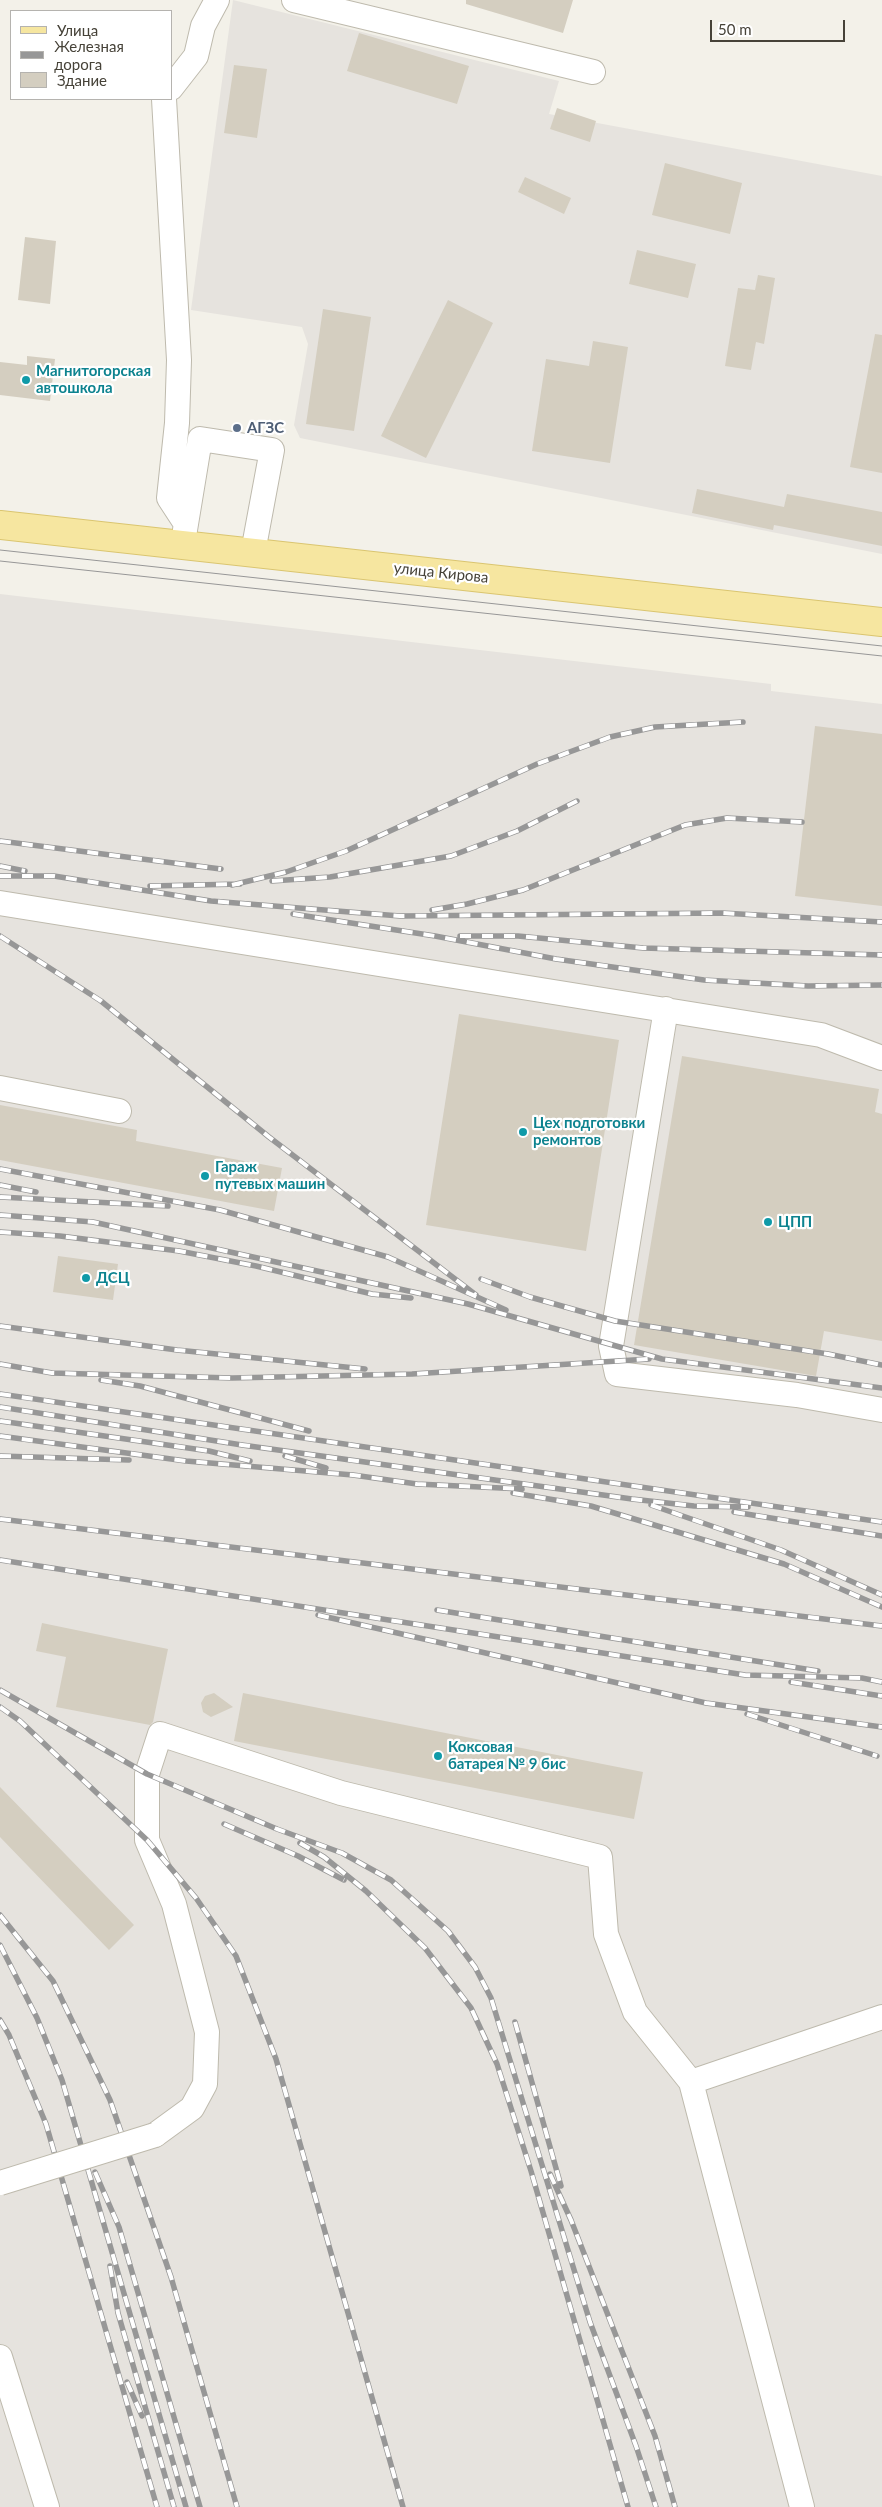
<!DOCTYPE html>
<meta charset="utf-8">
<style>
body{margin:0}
#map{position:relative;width:882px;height:2507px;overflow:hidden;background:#f3f1e9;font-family:Lato,sans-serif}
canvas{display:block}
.legend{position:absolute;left:10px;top:10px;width:162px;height:90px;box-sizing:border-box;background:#fff;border:1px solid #b5b3af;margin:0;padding:6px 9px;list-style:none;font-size:15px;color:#464238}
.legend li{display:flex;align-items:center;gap:10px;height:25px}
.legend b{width:25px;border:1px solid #b5b3af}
.scale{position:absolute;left:710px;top:20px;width:135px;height:22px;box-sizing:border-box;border:2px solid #464238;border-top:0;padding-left:6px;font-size:15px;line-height:18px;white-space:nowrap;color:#464238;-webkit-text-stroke:4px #fff;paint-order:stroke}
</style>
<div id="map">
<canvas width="882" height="2507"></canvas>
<ul class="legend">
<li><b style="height:6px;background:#f6e6a0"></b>Улица</li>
<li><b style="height:6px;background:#979797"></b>Железная дорога</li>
<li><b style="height:14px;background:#d4cec0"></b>Здание</li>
</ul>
<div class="scale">50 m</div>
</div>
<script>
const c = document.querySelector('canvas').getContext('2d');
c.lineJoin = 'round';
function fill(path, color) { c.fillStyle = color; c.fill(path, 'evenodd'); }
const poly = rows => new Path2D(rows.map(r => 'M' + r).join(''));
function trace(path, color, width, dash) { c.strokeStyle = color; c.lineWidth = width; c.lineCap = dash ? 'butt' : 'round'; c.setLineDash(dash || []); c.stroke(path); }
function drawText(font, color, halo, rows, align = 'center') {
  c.font = font + ' Lato,sans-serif'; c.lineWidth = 4.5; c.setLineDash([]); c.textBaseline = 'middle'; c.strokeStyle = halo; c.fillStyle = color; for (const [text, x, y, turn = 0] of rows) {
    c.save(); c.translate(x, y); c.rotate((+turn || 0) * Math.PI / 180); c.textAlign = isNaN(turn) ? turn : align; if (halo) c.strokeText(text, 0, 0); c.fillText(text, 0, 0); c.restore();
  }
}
const industrial = poly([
 [233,0,559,81,549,114,882,176,882,554,300,438,294,425,308,344,302,327,191,310],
 [0,594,771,684,771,691,882,704,882,2507,0,2507]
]);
const building = poly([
 [466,0,573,0,563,33,466,4],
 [359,33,469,66,457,104,347,71],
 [234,65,267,69,257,138,224,133],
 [557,108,596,121,590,142,550,129],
 [665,163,742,183,730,234,652,215],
 [525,177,571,198,564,214,518,192],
 [25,237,56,241,50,304,18,300],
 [637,250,696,264,688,298,629,284],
 [758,275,775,278,764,344,756,342,751,370,725,366,738,288,755,290],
 [448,300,493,323,426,458,381,436],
 [323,309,371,317,354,431,306,424],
 [875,334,882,335,882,473,850,467],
 [593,341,628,347,610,463,532,451,546,359,589,366],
 [27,356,55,359,50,401,0,395,0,362,27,365],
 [697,489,784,507,787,494,882,512,882,546,774,525,773,530,692,513],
 [815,726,882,734,882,906,795,896],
 [459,1014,619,1040,586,1251,426,1225],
 [682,1056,879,1089,875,1112,882,1114,882,1341,824,1331,816,1376,634,1345],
 [0,1105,137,1130,136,1141,282,1168,274,1211,0,1160],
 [58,1256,118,1264,113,1300,53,1292],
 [42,1623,168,1649,153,1722,150,1725,56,1707,66,1657,36,1651],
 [214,1693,233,1707,211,1717,203,1712,201,1703,205,1696],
 [243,1693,643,1772,634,1819,234,1741],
 [0,1787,134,1925,109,1950,0,1837]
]);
const minor = poly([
 [294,0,593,72],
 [171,88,196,56,203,26,217,0],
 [164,99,179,360,177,423,169,498,186,524],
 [185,530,200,439,272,450,253,552],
 [0,903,821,1035,882,1058],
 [666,1009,611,1346,617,1374,797,1395,882,1410],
 [0,1088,119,1111],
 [691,2082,882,2017],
 [155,2135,192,2108,205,2084,207,2032,174,1904,147,1840,147,1774,160,1734,341,1793,600,1857,606,1934,635,2012,691,2082,802,2507],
 [0,2357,47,2507]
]);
const major = poly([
 [0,525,882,622]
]);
const tram = poly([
 [0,550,882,646],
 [0,561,882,656]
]);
const rail = poly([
 [0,841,221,869],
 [0,866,25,871],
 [0,876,54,876,211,901,400,916,722,913,882,922],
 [272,881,330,877,451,856,517,831,577,801],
 [232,885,286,872,346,851,537,764,610,737,655,727,743,722],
 [150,886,240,884],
 [432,910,467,904,523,890,685,825,727,818,802,822],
 [293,914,435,936,556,959,704,980,808,986,882,985],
 [0,936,101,1001,269,1137,476,1295],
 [460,936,518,936,643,948,882,955],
 [0,1169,220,1210,388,1257,506,1310],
 [0,1185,36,1192],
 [0,1197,168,1206],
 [0,1215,93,1222,468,1304,662,1359,882,1388],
 [0,1232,60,1236,179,1251,256,1266,372,1294,411,1298],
 [481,1279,530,1297,615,1321,828,1354,882,1365],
 [0,1326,177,1350,365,1369],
 [0,1364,52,1373,232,1378,412,1374,649,1359],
 [101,1380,140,1386,309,1431],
 [0,1394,882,1522],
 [0,1407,242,1445,632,1499,694,1506,748,1507],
 [0,1421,209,1451,250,1461],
 [0,1436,186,1461,353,1475,417,1484,522,1489],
 [0,1456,129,1460],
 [285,1456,326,1468],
 [513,1493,591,1506,784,1564,882,1607],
 [651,1505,781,1550,882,1595],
 [734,1512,882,1536],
 [0,1519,882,1626],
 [0,1560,745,1675,862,1678,882,1682],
 [437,1610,818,1671],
 [318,1615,706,1703,882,1727],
 [791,1682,882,1696],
 [0,1690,147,1774,277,1829,342,1853,391,1880,448,1931,475,1967,491,1998,590,2322,636,2446,656,2507],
 [0,1707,20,1721,147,1840,196,1898,236,1956,276,2059,403,2507],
 [747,1714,877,1756],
 [224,1824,298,1856,344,1880],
 [300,1843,324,1857,366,1891,425,1948,471,2008,497,2064,531,2171,628,2507],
 [0,1915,53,1981,110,2100,171,2277,237,2507],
 [0,1945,37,2018,62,2080,186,2507],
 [0,2020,9,2035,46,2124,157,2507],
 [515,2022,561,2186],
 [95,2172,119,2227,200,2507],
 [550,2174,571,2220,655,2436,675,2507],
 [110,2266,118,2313,174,2507],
 [127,2382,142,2416]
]);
const minorBridge = poly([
 [0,2183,155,2135]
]);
const markers = [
 [26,380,5,"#0f9aa8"],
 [237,428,5,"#5c6f8a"],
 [523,1132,5,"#0f9aa8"],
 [205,1176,5,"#0f9aa8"],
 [768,1222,5,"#0f9aa8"],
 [86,1278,5,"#0f9aa8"],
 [438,1756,5,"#0f9aa8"]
];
const cultureNames = [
 ["Магнитогорская",36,371],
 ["автошкола",36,388],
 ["Цех подготовки",533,1123],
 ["ремонтов",533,1140],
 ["Гараж",215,1167],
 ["путевых машин",215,1184],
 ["ЦПП",778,1222],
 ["ДСЦ",96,1278],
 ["Коксовая",448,1747],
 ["батарея № 9 бис",448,1764]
];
const serviceNames = [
 ["АГЗС",247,428]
];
const streetNames = [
 ["улица Кирова",441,573,6]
];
fill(industrial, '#e6e3de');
fill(building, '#d4cec0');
trace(minor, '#bebaad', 26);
trace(major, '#dac570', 30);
trace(minor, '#fff', 24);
trace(major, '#f6e6a0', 28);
trace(tram, '#979797', 1);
trace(rail, '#979797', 5.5);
trace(rail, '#fff', 4, [11]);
trace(minorBridge, '#bebaad', 26, []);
trace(minorBridge, '#fff', 24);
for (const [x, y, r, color] of markers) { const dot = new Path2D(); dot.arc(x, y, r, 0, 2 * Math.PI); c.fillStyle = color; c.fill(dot); trace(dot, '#fff', 2); }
drawText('bold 15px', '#0d838f', '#fff', cultureNames, 'left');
drawText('bold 15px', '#4e5e75', '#fff', serviceNames, 'left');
drawText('15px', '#464238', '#fff', streetNames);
</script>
